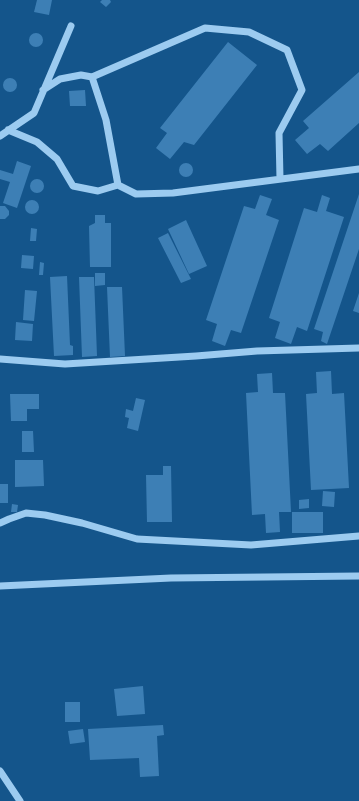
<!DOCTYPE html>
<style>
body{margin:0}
canvas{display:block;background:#14558b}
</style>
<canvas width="359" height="801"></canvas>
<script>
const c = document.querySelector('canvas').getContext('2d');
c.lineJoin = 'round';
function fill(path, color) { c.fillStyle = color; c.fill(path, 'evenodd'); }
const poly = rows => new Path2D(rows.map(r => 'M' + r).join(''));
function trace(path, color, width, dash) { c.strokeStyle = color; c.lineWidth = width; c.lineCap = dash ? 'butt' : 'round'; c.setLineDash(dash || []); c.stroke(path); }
const building = poly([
 [37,0,52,0,49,15,34,12],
 [102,0,110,0,111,2,106,7,100,2],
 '29 40a7 7 0 1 1 14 0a7 7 0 1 1-14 0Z',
 [228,42,257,65,194,145,184,142,170,159,156,148,167,133,160,128],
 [359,72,359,123,328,151,320,144,307,154,295,140,309,128,303,121],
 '3 85a7 7 0 1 1 14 0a7 7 0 1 1-14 0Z',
 [85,90,86,106,70,106,69,91],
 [17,161,31,166,17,208,3,203,10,182,0,179,0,170,13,174],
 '179 170a7 7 0 1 1 14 0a7 7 0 1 1-14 0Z',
 '30 186a7 7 0 1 1 14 0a7 7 0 1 1-14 0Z',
 [359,194,359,249,327,344,321,341,323,332,314,329],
 [260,195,272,199,266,215,279,220,241,333,231,330,225,346,212,341,217,324,206,320,244,206,255,209],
 [322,195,330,198,326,211,344,217,307,331,297,327,291,344,275,338,280,322,269,318,304,208,317,212],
 '25 207a7 7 0 1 1 14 0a7 7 0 1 1-14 0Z',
 [0,206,5,206,9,211,9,215,5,219,0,219],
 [95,215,105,215,105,223,111,223,111,267,90,267,89,226,95,223],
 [186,220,207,266,189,274,168,229],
 [31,228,37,229,36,241,30,241],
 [168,233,191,279,181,283,158,238],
 [22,255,34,256,33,269,21,268],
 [40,262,44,263,43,275,39,275],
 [95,273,105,273,105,285,95,286],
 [67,276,70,345,73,346,73,355,54,356,50,277],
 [79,277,94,277,97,356,82,357],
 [107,287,122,287,125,356,110,357],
 [25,290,37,291,34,321,23,320],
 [359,293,359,313,353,311],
 [16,322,33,324,32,341,15,340],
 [331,371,332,394,344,393,349,488,311,490,306,394,317,393,316,372],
 [272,373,273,393,285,393,291,512,279,512,280,532,266,533,265,514,252,515,246,393,258,392,257,374],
 [10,394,39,394,39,409,27,409,27,421,11,421],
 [136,398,145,400,138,431,127,428,129,418,125,417,126,409,133,411],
 [22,431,33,431,34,452,22,452],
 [15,460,43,460,44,486,15,487],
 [163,466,171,466,172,522,147,522,146,475,163,475],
 [0,484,8,484,8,503,0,503],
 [323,491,335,492,334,507,322,506],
 [309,499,309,508,299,509,299,500],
 [12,504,18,505,17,512,11,512],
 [292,512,323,512,323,533,292,533],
 [143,686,145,714,117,716,114,689],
 [65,702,80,702,80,722,65,722],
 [163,725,164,735,157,736,159,776,140,777,139,758,90,760,88,729],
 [83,729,85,742,70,744,68,731]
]);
const minor = poly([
 [92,77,205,28,249,32,287,50,302,90,279,133,280,179],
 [43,90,60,79,81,75,92,77,106,120,118,185],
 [8,130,37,142,57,159,73,186,98,191,118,185,136,194,173,193,359,169],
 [0,136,34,113,71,26],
 [0,359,65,364,196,356,257,351,359,348],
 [0,523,9,519,26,513,45,515,82,523,137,539,251,545,359,536],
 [0,586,171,578,359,576],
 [0,771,20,801]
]);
fill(building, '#3d7fb5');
trace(minor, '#9ccbf0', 7);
</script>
